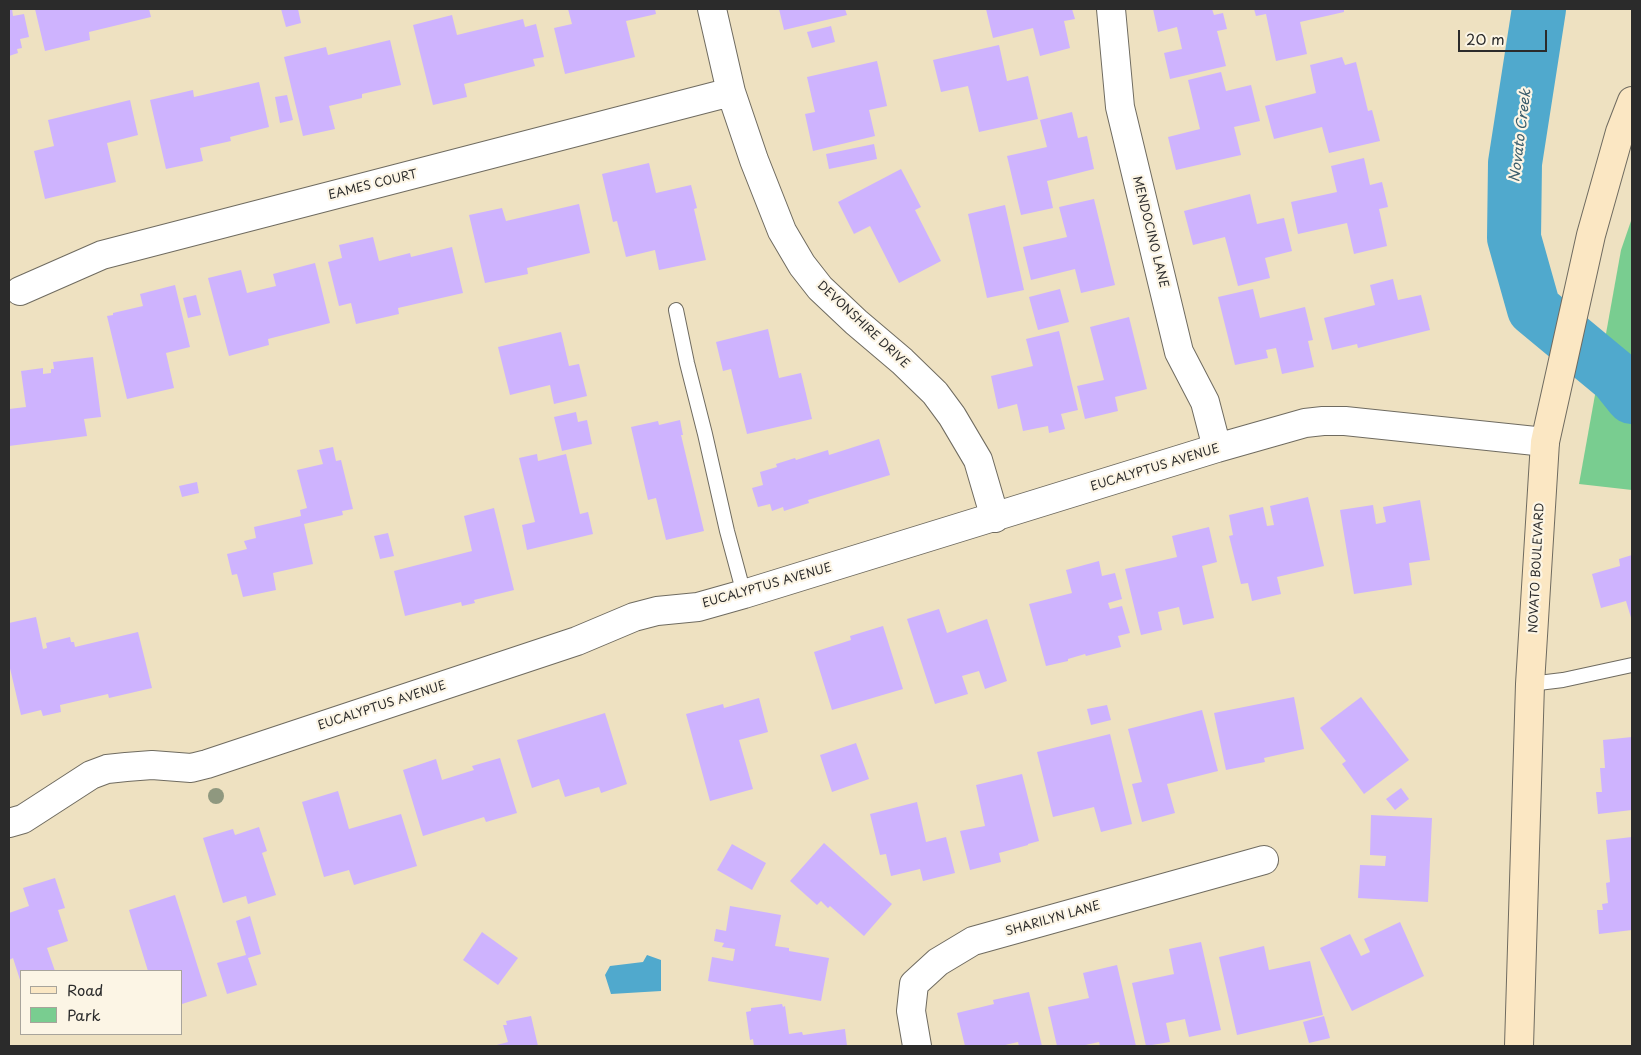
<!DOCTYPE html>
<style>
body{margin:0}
#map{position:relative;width:1641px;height:1055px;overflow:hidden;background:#eee1c1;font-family:"Playpen Sans",sans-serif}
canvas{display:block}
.frame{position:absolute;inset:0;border:10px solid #2b2b2b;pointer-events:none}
.legend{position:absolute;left:20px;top:970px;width:162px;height:65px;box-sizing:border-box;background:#fcf5e5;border:1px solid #a8a49b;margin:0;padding:6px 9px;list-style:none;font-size:15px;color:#2b2b2b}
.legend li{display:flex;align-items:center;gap:10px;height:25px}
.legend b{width:25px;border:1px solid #a8a49b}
.scale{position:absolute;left:1458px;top:30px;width:89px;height:22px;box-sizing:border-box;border:2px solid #2b2b2b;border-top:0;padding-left:6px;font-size:15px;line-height:18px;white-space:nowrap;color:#2b2b2b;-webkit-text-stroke:4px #fcf5e5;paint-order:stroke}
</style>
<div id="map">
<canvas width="1641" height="1055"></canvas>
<div class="frame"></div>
<ul class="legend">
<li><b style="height:6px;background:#fbe7c3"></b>Road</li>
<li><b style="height:14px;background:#79cd90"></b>Park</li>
</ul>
<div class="scale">20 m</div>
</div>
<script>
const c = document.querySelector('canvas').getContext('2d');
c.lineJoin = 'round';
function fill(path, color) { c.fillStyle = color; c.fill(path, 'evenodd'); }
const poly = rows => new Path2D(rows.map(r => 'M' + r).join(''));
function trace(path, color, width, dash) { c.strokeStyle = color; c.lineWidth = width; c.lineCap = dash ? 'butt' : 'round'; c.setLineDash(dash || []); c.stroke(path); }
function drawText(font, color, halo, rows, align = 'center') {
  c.font = font + ' "Playpen Sans",sans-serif'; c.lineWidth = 4.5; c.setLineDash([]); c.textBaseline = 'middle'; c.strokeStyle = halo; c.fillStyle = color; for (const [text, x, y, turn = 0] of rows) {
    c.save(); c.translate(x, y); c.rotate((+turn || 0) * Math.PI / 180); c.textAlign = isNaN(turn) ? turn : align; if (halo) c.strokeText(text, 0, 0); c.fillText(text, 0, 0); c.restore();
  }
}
const green = poly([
 [1632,218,1632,490,1579,484,1621,250]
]);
const water = poly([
 [647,955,661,960,661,991,611,994,605,975,610,966,643,962]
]);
const river = poly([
 [1539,9,1515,163,1514,238,1534,309,1616,377,1632,397]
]);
const building = poly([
 [9,9,12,9,13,16,24,14,29,37,20,39,22,48,17,49,18,53,9,56],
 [35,9,149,9,151,17,89,32,90,40,45,51],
 [281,9,298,9,301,23,286,27],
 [568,9,655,9,656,14,626,21,635,57,565,74,554,28,572,24],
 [779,9,845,9,847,15,784,30],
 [986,9,1072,9,1075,19,1064,21,1070,48,1040,56,1033,28,993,38],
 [1153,9,1212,9,1214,15,1223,13,1227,29,1217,31,1226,66,1170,79,1164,53,1182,49,1177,27,1158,32],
 [1254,9,1344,9,1344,12,1300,22,1307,54,1276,61,1266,14,1256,16],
 [452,15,457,35,523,19,525,27,536,24,544,57,533,59,535,66,464,84,467,97,433,105,413,25],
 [831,26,835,42,812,48,807,32],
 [390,40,401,85,362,94,362,98,329,106,335,129,303,136,284,57,326,47,328,55],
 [999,45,1007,81,1028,76,1038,119,979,132,968,86,941,92,933,60],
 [1342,57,1345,65,1356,62,1368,111,1372,110,1380,141,1329,153,1322,127,1274,139,1265,106,1316,93,1310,65],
 [877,61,887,106,869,110,875,136,813,151,805,114,815,112,807,77],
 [1221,72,1226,91,1251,85,1260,121,1234,127,1241,155,1176,170,1168,137,1200,129,1188,80],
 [259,82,269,127,230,137,231,141,200,148,203,161,166,169,150,100,193,90,194,97],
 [287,95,293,120,280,123,275,97],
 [130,100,138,135,107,143,116,182,45,199,34,151,54,146,48,120],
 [1072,112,1078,138,1087,136,1094,169,1047,181,1053,208,1021,215,1007,156,1047,147,1040,120],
 [874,144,877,159,829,169,826,154],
 [1364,158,1370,185,1382,182,1388,207,1379,209,1387,246,1354,254,1347,223,1298,234,1291,202,1337,192,1331,166],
 [649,163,656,193,691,185,697,208,694,209,706,260,659,270,655,250,626,257,617,221,613,222,602,174],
 [901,169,921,207,915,210,941,261,899,283,870,226,854,234,838,202],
 [1250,194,1257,224,1284,218,1292,251,1265,258,1270,278,1238,286,1225,237,1193,245,1184,211],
 [1094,199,1115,285,1081,293,1075,269,1031,280,1023,247,1067,237,1059,207],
 [579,204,590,253,527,268,528,274,485,283,469,215,502,208,506,221],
 [1005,205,1024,290,987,298,968,214],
 [373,237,379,261,410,253,411,257,452,247,463,293,398,308,399,314,356,324,351,303,339,306,328,262,342,258,339,245],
 [315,263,330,323,268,339,269,345,229,356,208,278,241,270,247,293,276,286,273,274],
 [1393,279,1398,300,1421,295,1430,330,1358,348,1357,344,1332,350,1324,318,1375,305,1370,285],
 [175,285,190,347,166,353,174,388,127,399,107,316,113,315,113,313,143,306,140,294],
 [1060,289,1069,322,1038,330,1029,297],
 [1253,289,1260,318,1305,307,1313,340,1308,341,1314,367,1282,374,1276,348,1266,350,1268,358,1235,365,1218,297],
 [196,295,201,315,188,318,183,298],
 [1129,317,1147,389,1115,397,1118,411,1085,419,1077,386,1104,380,1090,327],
 [768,329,779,378,801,373,812,419,747,434,731,369,723,371,716,342],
 [1059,331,1078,410,1061,414,1065,429,1049,433,1048,426,1023,431,1017,404,998,409,991,376,1033,366,1026,339],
 [561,332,569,366,579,364,587,396,554,404,550,385,510,395,498,347],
 [93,357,101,417,84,419,87,436,9,446,9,409,26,407,21,371,43,368,43,374,51,373,51,369,54,369,53,362],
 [576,412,578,422,587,420,592,444,562,451,554,417],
 [680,420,683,435,681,435,704,531,666,540,656,498,648,500,631,427,658,421,659,425],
 [879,439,890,475,808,500,809,503,784,511,783,507,772,511,770,504,758,507,752,488,763,485,760,472,777,467,776,464,795,458,796,460,828,450,829,455],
 [333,447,336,461,341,460,353,509,342,511,343,515,304,524,313,564,273,573,276,590,243,597,237,574,232,575,227,554,247,549,244,541,256,538,254,527,301,516,300,510,307,508,297,470,323,464,319,450],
 [537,454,538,461,566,454,580,514,588,512,593,534,527,550,522,525,535,522,519,458],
 [197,482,199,493,182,497,179,486],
 [1308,497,1324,566,1277,577,1281,594,1252,601,1248,583,1241,584,1229,536,1233,535,1229,515,1263,507,1267,526,1274,525,1270,506],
 [1420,500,1430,560,1409,563,1412,585,1354,594,1340,510,1373,505,1376,524,1386,522,1383,507],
 [494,508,514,590,474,600,475,603,462,606,461,602,405,616,394,571,472,551,464,516],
 [1209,527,1217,562,1202,566,1214,618,1183,625,1179,607,1158,612,1162,630,1141,635,1125,569,1177,557,1172,536],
 [388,533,394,556,380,559,374,536],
 [1632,555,1632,621,1626,601,1601,608,1592,574,1620,566,1619,559],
 [1099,561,1102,576,1115,573,1122,599,1108,603,1110,609,1122,606,1130,633,1118,636,1121,647,1086,656,1085,654,1068,659,1068,661,1046,666,1029,604,1072,593,1066,570],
 [939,609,947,633,987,619,1007,681,985,689,979,671,962,676,968,694,935,704,907,619],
 [36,617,43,649,47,648,46,643,70,637,71,642,74,642,75,647,138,632,152,688,109,698,108,694,60,705,61,712,43,716,41,710,21,715,9,664,9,623],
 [883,626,903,689,832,710,814,652,851,640,850,636],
 [1294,697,1304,749,1264,758,1265,762,1226,770,1214,713],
 [1361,697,1409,760,1364,794,1342,764,1346,761,1320,728],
 [759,698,768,732,739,740,753,789,710,801,686,714,723,704,724,708],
 [1107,705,1111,720,1091,725,1087,709],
 [1202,710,1218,771,1167,784,1175,813,1142,822,1132,784,1142,782,1128,729],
 [605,713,627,784,601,793,599,787,565,797,559,779,532,788,517,740],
 [1110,734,1132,824,1101,832,1094,807,1053,817,1037,752],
 [1632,737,1632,810,1598,814,1596,792,1602,792,1600,768,1605,768,1603,740],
 [856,743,869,779,832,792,820,755],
 [500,758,517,813,486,822,484,817,423,836,403,770,436,759,442,780,474,770,472,766],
 [1022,774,1039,841,1028,844,1028,845,999,853,1001,862,970,870,960,831,985,826,976,785],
 [1401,788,1409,799,1395,810,1386,799],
 [338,791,349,829,401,814,417,866,354,885,349,870,324,877,302,802],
 [917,802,926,842,946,837,955,873,923,881,920,869,891,876,886,854,880,855,870,814],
 [1371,815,1432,818,1428,902,1358,898,1360,865,1385,866,1386,856,1370,855],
 [259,827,267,851,262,853,276,895,248,904,246,896,223,903,203,838,233,829,235,835],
 [1632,837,1632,930,1599,934,1597,910,1603,910,1602,904,1608,903,1606,883,1610,882,1606,840],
 [824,843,892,904,864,936,830,906,828,908,821,901,817,905,790,881],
 [732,844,766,863,752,890,717,870],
 [55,878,65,908,58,910,68,941,47,948,55,971,21,971,21,983,13,958,9,960,9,913,29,906,23,888],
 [175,895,207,996,182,1004,181,971,148,971,129,910],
 [730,906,781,915,775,946,789,948,789,951,829,958,821,1001,708,981,712,957,733,961,735,949,722,947,724,943,714,941,716,929,726,931],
 [250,916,261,954,248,958,257,985,227,994,217,963,246,955,236,921],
 [1400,922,1424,976,1352,1011,1320,948,1350,934,1361,956,1370,952,1364,939],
 [482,932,518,958,498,985,463,960],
 [1201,942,1221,1030,1189,1037,1185,1019,1166,1023,1170,1042,1146,1046,1132,983,1174,974,1169,949],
 [1264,946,1269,970,1310,961,1323,1015,1237,1035,1219,957],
 [1117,965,1136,1046,1100,1046,1099,1042,1081,1046,1057,1046,1048,1007,1089,998,1083,973],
 [1029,992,1042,1046,1019,1046,1018,1042,1001,1046,965,1046,957,1013,994,1004,993,1000],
 [782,1004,783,1007,785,1006,789,1034,802,1032,803,1035,845,1029,847,1046,754,1046,753,1039,750,1040,746,1012,751,1011,751,1008],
 [531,1016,538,1046,493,1046,508,1042,503,1025,507,1025,506,1021],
 [1324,1016,1330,1038,1309,1043,1303,1022]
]);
const lane = poly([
 [676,310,687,363,705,434,727,531,744,594],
 [1530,684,1563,680,1632,665]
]);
const street = poly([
 [712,9,731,92,754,160,782,231,802,265,820,288,856,322,902,361,935,393,952,416,978,460,995,518],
 [1111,9,1120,107,1179,352,1205,402,1217,448],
 [20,291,102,255,731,92],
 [9,823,23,819,37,810,91,775,107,769,126,767,152,765,191,768,207,764,577,641,634,617,657,611,698,607,744,594,1217,448,1305,423,1323,421,1345,421,1545,442],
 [917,1046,911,1011,914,984,938,962,973,941,1264,860]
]);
const secondary = poly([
 [1519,1046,1530,684,1545,442,1591,235,1620,132,1632,101]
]);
const trees = [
 [216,796]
];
const streetNames = [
 ["EAMES COURT",373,185,-14],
 ["MENDOCINO LANE",1150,232,76],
 ["DEVONSHIRE DRIVE",863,325,43],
 ["EUCALYPTUS AVENUE",1155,468,-17],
 ["NOVATO BOULEVARD",1537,568,-87],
 ["EUCALYPTUS AVENUE",767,586,-16],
 ["EUCALYPTUS AVENUE",382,706,-18],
 ["SHARILYN LANE",1053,919,-16]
];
const waterNames = [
 ["Novato Creek",1521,136,-83]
];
fill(green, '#79cd90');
fill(water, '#50a9cd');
trace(river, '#50a9cd', 54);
fill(building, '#ceb3fe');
trace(lane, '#6f6b60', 16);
trace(street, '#6f6b60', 30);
trace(secondary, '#6f6b60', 30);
trace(lane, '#fff', 14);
trace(street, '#fff', 28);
trace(secondary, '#fbe7c3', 28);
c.fillStyle = '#8f987f';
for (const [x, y] of trees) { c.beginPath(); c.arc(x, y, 8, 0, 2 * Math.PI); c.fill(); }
drawText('12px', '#2b2b2b', '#fcf5e5', streetNames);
drawText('italic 14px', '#3a5d6c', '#fcf5e5', waterNames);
</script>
